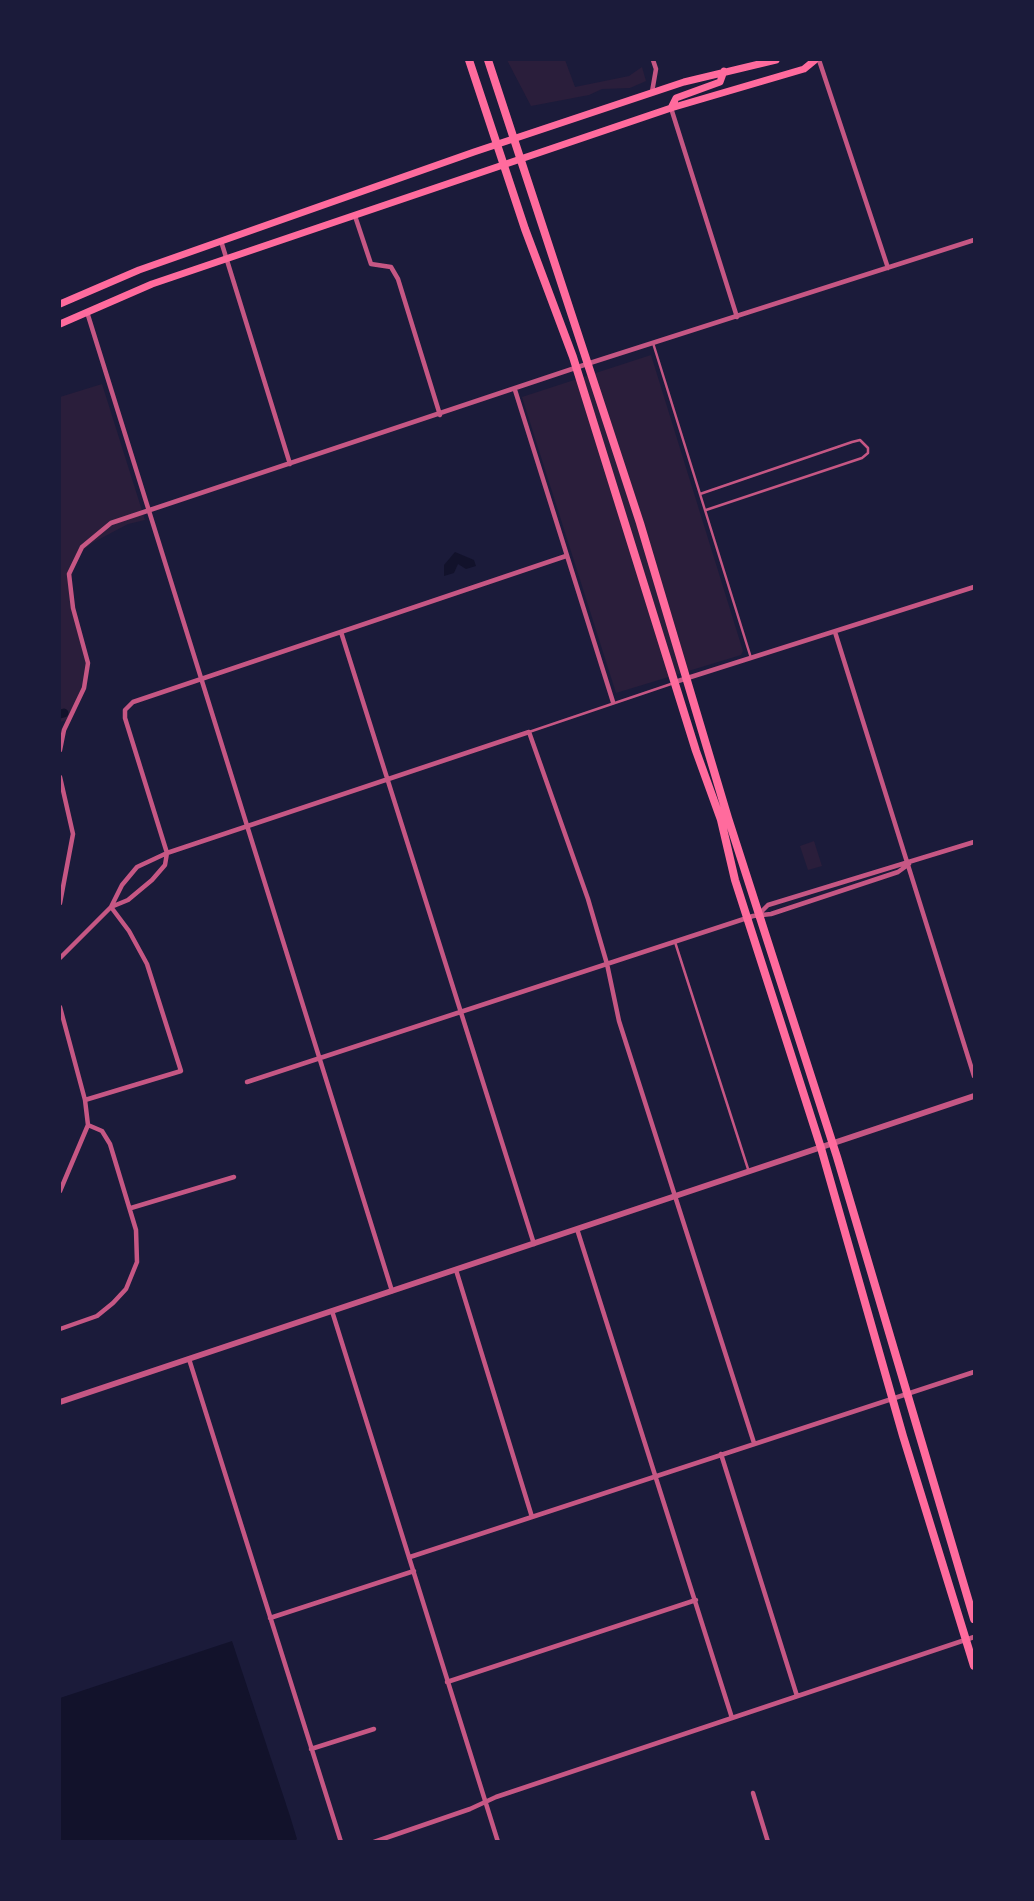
<!DOCTYPE html>
<style>
body{margin:0}
#map{position:relative;width:1034px;height:1901px;overflow:hidden;background:#1b1b3a;font-family:Manrope,sans-serif}
canvas{display:block}
.frame{position:absolute;inset:0;border:61px solid #1b1b3a;pointer-events:none}
</style>
<div id="map">
<canvas width="1034" height="1901"></canvas>
<div class="frame"></div>
</div>
<script>
const c = document.querySelector('canvas').getContext('2d');
c.lineJoin = 'round';
function fill(path, color) { c.fillStyle = color; c.fill(path, 'evenodd'); }
const poly = rows => new Path2D(rows.map(r => 'M' + r).join(''));
function trace(path, color, width, dash) { c.strokeStyle = color; c.lineWidth = width; c.lineCap = dash ? 'butt' : 'round'; c.setLineDash(dash || []); c.stroke(path); }
const green = poly([
 [507,60,565,60,575,87,629,76,642,67,646,81,630,88,602,89,589,95,531,106],
 [651,355,743,651,741,655,616,693,522,397],
 [102,384,145,520,128,524,92,543,75,557,70,588,88,663,84,688,71,719,60,722,60,397],
 [814,841,822,866,808,870,800,846]
]);
const water = poly([
 [455,552,474,560,476,566,466,569,458,564,454,573,444,576,444,565],
 [232,1641,290,1816,297,1839,295,1841,60,1841,60,1698]
]);
const canal = poly([
 [60,714,64,713]
]);
const service = poly([
 [653,343,751,658],
 [700,494,852,442,860,440,868,448,868,453,862,458,706,510],
 [529,732,671,684],
 [675,942,749,1172]
]);
const minor = poly([
 [819,60,888,268],
 [652,92,656,69,653,60],
 [671,108,737,317],
 [355,216,371,264,391,267,398,279,440,415],
 [221,241,290,464],
 [87,312,392,1291],
 [515,390,613,702],
 [341,632,534,1244],
 [835,632,974,1076],
 [675,682,974,587],
 [60,750,64,730,84,688,88,663,73,608,69,574,82,547,111,523,590,363,974,240],
 [60,777,73,834,60,903],
 [111,907,128,900,152,880,165,865,167,853,125,718,125,710,133,702,566,556],
 [759,914,768,905,974,842],
 [60,958,111,907,122,885,137,867,167,853,529,732,588,899,607,964,619,1021,754,1443],
 [60,1007,85,1100,88,1125,60,1191],
 [247,1082,753,916,771,914,898,872,909,864],
 [85,1100,181,1071,147,964,129,931,111,907],
 [131,1208,234,1177],
 [577,1229,732,1718],
 [456,1270,532,1517],
 [332,1311,498,1842],
 [60,1329,97,1316,113,1303,126,1289,137,1262,136,1230,110,1144,102,1131,88,1125],
 [189,1359,341,1842],
 [721,1454,797,1696],
 [410,1557,974,1372],
 [270,1618,414,1571],
 [447,1682,696,1600],
 [311,1749,374,1729],
 [753,1793,768,1842],
 [374,1842,470,1809,496,1797,974,1637]
]);
const tertiary = poly([
 [60,1402,974,1096]
]);
const secondary = poly([
 [671,108,676,98,720,82,724,71],
 [60,304,139,270,474,152,684,82,776,60],
 [60,324,152,284,671,108,804,69,815,60]
]);
const primary = poly([
 [469,60,525,229,573,357,696,751,721,820,735,880,821,1148,903,1436,974,1666],
 [488,60,640,523,728,818,837,1157,974,1619]
]);
fill(green, '#2a1e3b');
fill(water, '#12122b');
trace(canal, '#12122b', 9);
trace(service, '#c65784', 2.5);
trace(minor, '#c65784', 4.5);
trace(tertiary, '#c65784', 6);
trace(secondary, '#ff6b9d', 7);
trace(primary, '#ff6b9d', 8);
</script>
